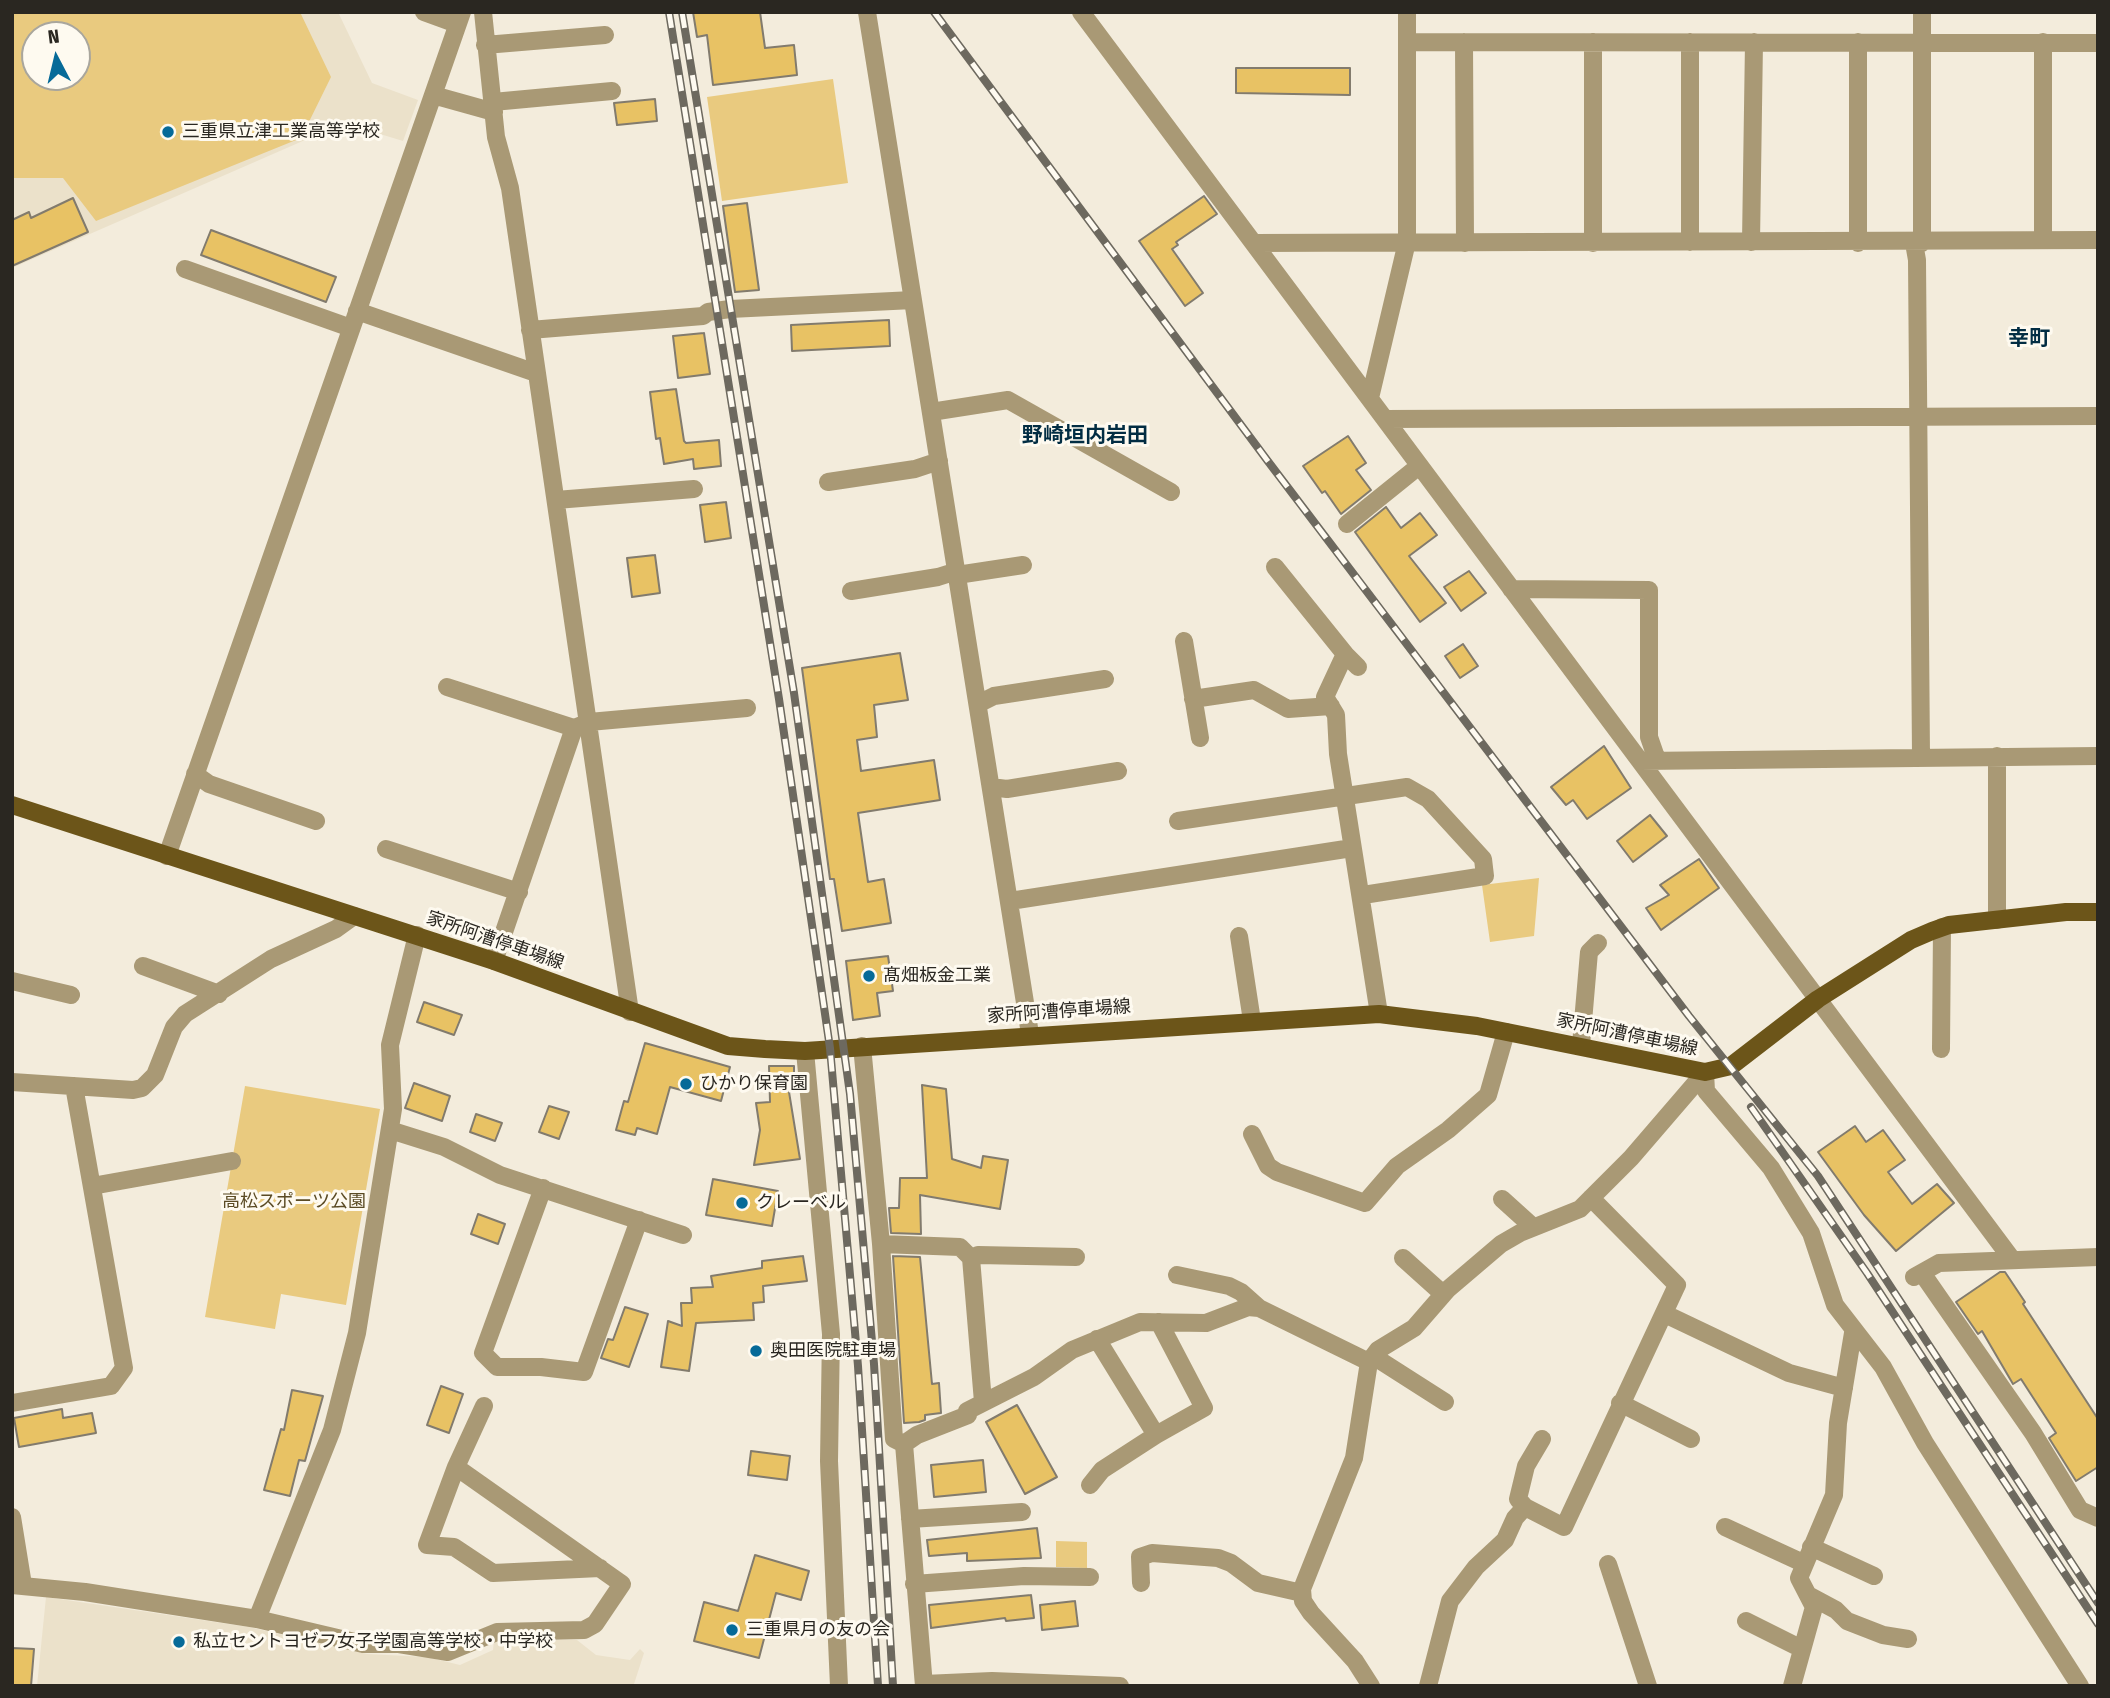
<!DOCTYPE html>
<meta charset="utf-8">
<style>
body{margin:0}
#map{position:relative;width:2110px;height:1698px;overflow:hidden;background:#f3ecdc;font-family:"Fira Sans Condensed",sans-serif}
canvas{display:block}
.frame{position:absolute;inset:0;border:14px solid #2a2721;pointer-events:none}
.north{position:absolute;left:21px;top:21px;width:70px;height:70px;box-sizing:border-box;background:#fefaf0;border:2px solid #a9a69d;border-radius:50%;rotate:353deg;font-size:19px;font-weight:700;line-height:28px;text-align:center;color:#2a2721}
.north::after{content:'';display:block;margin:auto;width:24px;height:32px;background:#066a98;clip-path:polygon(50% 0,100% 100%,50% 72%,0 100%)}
</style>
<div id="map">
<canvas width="2110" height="1698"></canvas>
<div class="frame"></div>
<div class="north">N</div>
</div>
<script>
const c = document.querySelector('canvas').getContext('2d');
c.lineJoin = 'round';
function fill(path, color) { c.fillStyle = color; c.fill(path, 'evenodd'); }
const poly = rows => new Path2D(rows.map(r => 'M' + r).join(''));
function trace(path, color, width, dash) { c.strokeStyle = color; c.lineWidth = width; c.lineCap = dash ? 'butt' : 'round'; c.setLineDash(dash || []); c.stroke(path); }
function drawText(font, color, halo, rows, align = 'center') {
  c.font = font + ' "Fira Sans Condensed","Noto Sans JP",sans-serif'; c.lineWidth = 6; c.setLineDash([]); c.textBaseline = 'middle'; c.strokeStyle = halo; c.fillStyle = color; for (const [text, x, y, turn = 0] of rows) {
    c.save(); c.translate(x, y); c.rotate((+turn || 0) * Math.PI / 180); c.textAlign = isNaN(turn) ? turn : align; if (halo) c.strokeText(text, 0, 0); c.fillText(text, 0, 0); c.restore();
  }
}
const built = poly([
 [12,12,338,12,372,83,418,100,403,141,344,123,12,268],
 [35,35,77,35,77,77,35,77],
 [46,1597,249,1627,367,1654,427,1657,460,1665,493,1650,494,1640,577,1640,596,1655,630,1660,640,1649,644,1653,634,1684,614,1686,37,1686]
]);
const green = poly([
 [12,12,300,12,331,77,301,138,96,221,63,178,12,178],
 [35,35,77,35,77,77,35,77],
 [833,79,848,183,722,201,707,97],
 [1539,878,1534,936,1490,942,1482,885],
 [245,1086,380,1109,346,1305,281,1294,275,1329,205,1317],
 [1056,1541,1087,1542,1087,1568,1056,1567]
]);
const building = poly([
 [693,12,760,12,765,48,794,45,797,75,713,85,707,35,697,37,693,12],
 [1236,68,1350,68,1350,95,1236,93,1236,68],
 [655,99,657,121,617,125,614,103,655,99],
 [1204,196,1217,214,1176,242,1178,245,1172,249,1203,293,1185,306,1139,241,1204,196],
 [73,198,88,232,12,266,12,220,29,212,31,218,73,198],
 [747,203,759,290,735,292,723,206,747,203],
 [211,230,336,277,326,302,201,255,211,230],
 [889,320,890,346,792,351,791,325,889,320],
 [704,333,710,374,678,378,673,336,704,333],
 [676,389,684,441,686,443,719,440,721,466,694,469,693,459,664,464,660,438,656,439,650,392,676,389],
 [1348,436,1366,463,1356,470,1371,490,1341,514,1325,491,1322,493,1303,466,1348,436],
 [726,502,731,538,705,542,700,505,726,502],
 [1386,507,1401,528,1420,513,1437,535,1409,556,1446,603,1420,622,1355,532,1386,507],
 [655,555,660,593,632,597,627,558,655,555],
 [1469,571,1486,593,1461,611,1444,587,1469,571],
 [1463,644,1478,666,1460,678,1445,656,1463,644],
 [900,653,908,700,874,705,877,737,857,740,861,771,934,760,940,800,858,813,868,882,884,879,891,923,842,931,834,879,830,879,802,668,900,653],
 [1604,746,1631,788,1587,819,1573,800,1566,805,1551,787,1604,746],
 [1650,815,1667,836,1633,862,1617,841,1650,815],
 [1699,859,1719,888,1661,930,1646,908,1669,895,1660,885,1699,859],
 [888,956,893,991,877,993,880,1016,853,1020,846,961,888,956],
 [424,1002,462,1015,454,1035,417,1022,424,1002],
 [645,1043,730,1067,721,1101,670,1087,657,1134,637,1128,635,1135,616,1130,624,1101,628,1102,645,1043],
 [769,1066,794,1066,794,1092,789,1092,800,1159,754,1165,760,1130,756,1103,770,1102,769,1066],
 [414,1083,450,1096,442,1121,405,1108,414,1083],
 [922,1085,946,1089,952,1159,981,1168,983,1156,1008,1160,1000,1209,920,1195,921,1234,891,1233,889,1208,899,1208,900,1178,927,1178,922,1085],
 [549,1106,569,1112,559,1139,539,1132,549,1106],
 [476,1114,502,1123,495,1141,470,1132,476,1114],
 [1855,1126,1866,1142,1883,1130,1905,1160,1888,1172,1912,1204,1937,1184,1954,1203,1896,1251,1864,1215,1818,1152,1855,1126],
 [713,1179,778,1191,772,1226,706,1215,713,1179],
 [478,1214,505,1224,498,1244,471,1234,478,1214],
 [803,1256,807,1281,763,1286,764,1302,753,1303,754,1320,696,1323,689,1371,661,1367,668,1321,682,1326,681,1303,692,1303,691,1288,713,1287,711,1276,762,1268,762,1261,803,1256],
 [893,1256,920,1257,932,1384,939,1383,941,1413,925,1415,925,1420,919,1422,904,1423,893,1256],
 [2000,1272,2005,1272,2025,1302,2023,1304,2098,1419,2098,1467,2076,1481,2049,1438,2056,1433,2021,1379,2013,1384,1982,1331,1978,1334,1956,1302,2000,1272],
 [625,1307,648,1314,629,1367,601,1358,608,1339,613,1340,625,1307],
 [441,1386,463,1394,449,1433,427,1425,441,1386],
 [292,1390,323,1396,305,1461,299,1460,290,1496,264,1490,281,1429,284,1430,292,1390],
 [1017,1405,1057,1477,1025,1494,986,1422,1017,1405],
 [62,1409,63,1418,92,1413,96,1433,19,1447,14,1418,62,1409],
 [751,1451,790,1456,787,1480,748,1475,751,1451],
 [983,1460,986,1492,934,1497,931,1465,983,1460],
 [1037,1528,1041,1558,967,1561,967,1553,929,1556,927,1540,1037,1528],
 [755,1555,809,1571,801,1600,776,1593,759,1658,694,1641,704,1602,738,1611,755,1555],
 [1031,1595,1034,1618,1006,1621,1005,1618,931,1628,929,1605,1031,1595],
 [1075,1601,1078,1626,1042,1630,1040,1605,1075,1601],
 [12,1648,34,1649,31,1686,12,1686,12,1648]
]);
const minor = poly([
 [424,12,457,24],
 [483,12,496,137,510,188,630,1012],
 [867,12,1030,1034],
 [1081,12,2011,1258],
 [1922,12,1922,243],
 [1407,42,2098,43],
 [1464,42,1465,243],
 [1593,42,1593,243],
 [1690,42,1690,242],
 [1858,42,1858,243],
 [485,45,605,35],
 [433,95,494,112],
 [493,102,612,91],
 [2043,240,2043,42],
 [1751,242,1754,42],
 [1255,243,2098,240],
 [1914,243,1917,260,1921,756],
 [185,269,351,328],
 [357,311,536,373],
 [530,330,703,316,708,312,730,309,913,300],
 [1370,398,1407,242,1407,12],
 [931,412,1008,400,1171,492],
 [1386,419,2098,416],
 [828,482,915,469,939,461],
 [556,500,694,489],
 [1347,524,1419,466],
 [1275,567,1345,654,1325,697,1336,715,1338,754,1379,1014],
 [957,575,1023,565],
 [1511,589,1649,590,1649,737,1657,760],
 [851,591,938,577,957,571],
 [1184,641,1200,738],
 [1345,654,1358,667],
 [447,687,574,728],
 [1193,699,1254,690,1288,709,1331,706],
 [978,704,994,696,1105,679],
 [1997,756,1997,920],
 [1641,761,2098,756],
 [195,774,209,784,316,821],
 [991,787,1007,789,1118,771],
 [1178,821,1407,787,1428,799,1483,859,1485,876,1363,895],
 [386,849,519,892],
 [167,856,462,12],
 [1010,901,1352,848],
 [1239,936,1252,1021],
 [494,961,574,728,589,722,747,708],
 [143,966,219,994],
 [12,981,71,995],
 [1581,1045,1589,952,1598,943],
 [862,1046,881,1244,894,1439,904,1444],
 [1941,1049,1942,927],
 [805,1051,831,1334,829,1461,839,1686],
 [1705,1072,1706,1091,1771,1168,1811,1233,1835,1305,1883,1367,1925,1443,2080,1686],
 [12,1082,133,1090,142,1088,155,1075,174,1027,185,1014,271,959,336,929,354,916],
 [390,1130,444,1147,500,1175,683,1235],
 [1252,1134,1268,1166,1277,1172,1365,1203,1397,1166,1448,1130,1488,1095,1506,1032],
 [92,1186,232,1161],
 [543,1188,483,1353,497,1367,541,1367,584,1372,639,1220],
 [1502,1199,1533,1227],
 [881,1244,960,1247,971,1258,983,1402],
 [971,1258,978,1255,1076,1257],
 [1403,1258,1443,1294],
 [1922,1273,2033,1433,2080,1510,2098,1518],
 [1177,1275,1229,1286,1241,1292,1259,1308],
 [1914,1277,1939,1263,2098,1257],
 [1665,1314,1789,1373,1844,1388],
 [1097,1339,1156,1435,1204,1408,1159,1322],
 [1373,1356,1445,1402],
 [12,1403,111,1386,124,1368,74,1086],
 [1620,1403,1691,1439],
 [484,1406,456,1467,427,1545,454,1547,493,1573,600,1568],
 [1542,1439,1526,1466,1518,1499,1525,1507,1564,1527,1677,1285,1591,1198],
 [1090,1485,1102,1470,1156,1435],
 [12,1517,23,1585],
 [910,1519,1022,1512],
 [1725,1527,1803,1563],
 [1811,1547,1874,1576],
 [1608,1564,1648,1686],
 [1141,1583,1140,1557,1152,1553,1218,1558,1231,1563,1258,1583,1302,1593],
 [914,1584,1024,1576,1090,1577],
 [12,1585,85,1592,257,1619,363,1644,399,1644,448,1652,497,1632,584,1630,595,1624,622,1584,456,1467],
 [1808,1595,1836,1610,1847,1621,1883,1635,1908,1639],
 [257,1619,332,1430,357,1333,393,1109,390,1045,417,935],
 [1746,1621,1802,1649],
 [924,1684,992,1681,1120,1686],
 [924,1686,904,1444,917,1435,968,1415,967,1411,1034,1377,1072,1350,1140,1322,1206,1323,1248,1307,1259,1308,1369,1362],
 [1371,1686,1355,1661,1311,1613,1303,1601,1302,1589,1354,1458,1369,1362,1378,1350,1414,1328,1447,1290,1501,1244,1520,1233,1580,1209,1631,1158,1705,1072],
 [1428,1686,1450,1601,1476,1567,1505,1540,1515,1518,1525,1507],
 [1792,1686,1814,1607,1799,1578,1834,1495,1838,1423,1853,1333]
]);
const major = poly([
 [12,805,494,961,728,1046,765,1049,805,1051,1379,1014,1477,1026,1705,1072,1731,1066,1818,999,1911,940,1932,931,1949,925,2066,912,2098,912]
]);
const rail = poly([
 [669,12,779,699,830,1048,858,1366,878,1686],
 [682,12,794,693,850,1094,874,1364,893,1686],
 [934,12,1267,460,1689,1016,1818,1176,2098,1603],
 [1751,1107,1867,1273,2098,1624]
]);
const markers = [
 [168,132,7,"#066a98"],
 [869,976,7,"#066a98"],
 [686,1084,7,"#066a98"],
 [742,1203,7,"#066a98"],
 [756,1351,7,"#066a98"],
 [732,1630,7,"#066a98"],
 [179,1642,7,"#066a98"]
];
const poiNames = [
 ["三重県立津工業高等学校",182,132],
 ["髙畑板金工業",883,976],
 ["ひかり保育園",700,1084],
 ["クレーベル",756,1203],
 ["奥田医院駐車場",770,1351],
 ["三重県月の友の会",746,1630],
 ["私立セントヨゼフ女子学園高等学校・中学校",193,1642]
];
const streetNames = [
 ["家所阿漕停車場線",495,941,19],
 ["家所阿漕停車場線",1059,1012,-4],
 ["家所阿漕停車場線",1627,1035,12]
];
const parkNames = [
 ["高松スポーツ公園",294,1202]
];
const quarterNames = [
 ["幸町",2029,339],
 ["野崎垣内岩田",1085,436]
];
fill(built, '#ebe1ca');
fill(green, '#e9ca7f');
fill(building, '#e8c264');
trace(building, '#827b6d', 2);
trace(minor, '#a99975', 18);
trace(major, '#6c5519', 18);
trace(rail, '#6d695f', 8);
trace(rail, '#fefaf0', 5, [16]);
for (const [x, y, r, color] of markers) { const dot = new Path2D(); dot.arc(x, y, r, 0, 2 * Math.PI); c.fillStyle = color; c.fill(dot); trace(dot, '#fefaf0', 2.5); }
drawText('18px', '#2a2721', '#fefaf0', poiNames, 'left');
drawText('18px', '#2a2721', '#fefaf0', streetNames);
drawText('18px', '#5b4b24', '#fefaf0', parkNames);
drawText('bold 21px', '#022d43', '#fefaf0', quarterNames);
</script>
